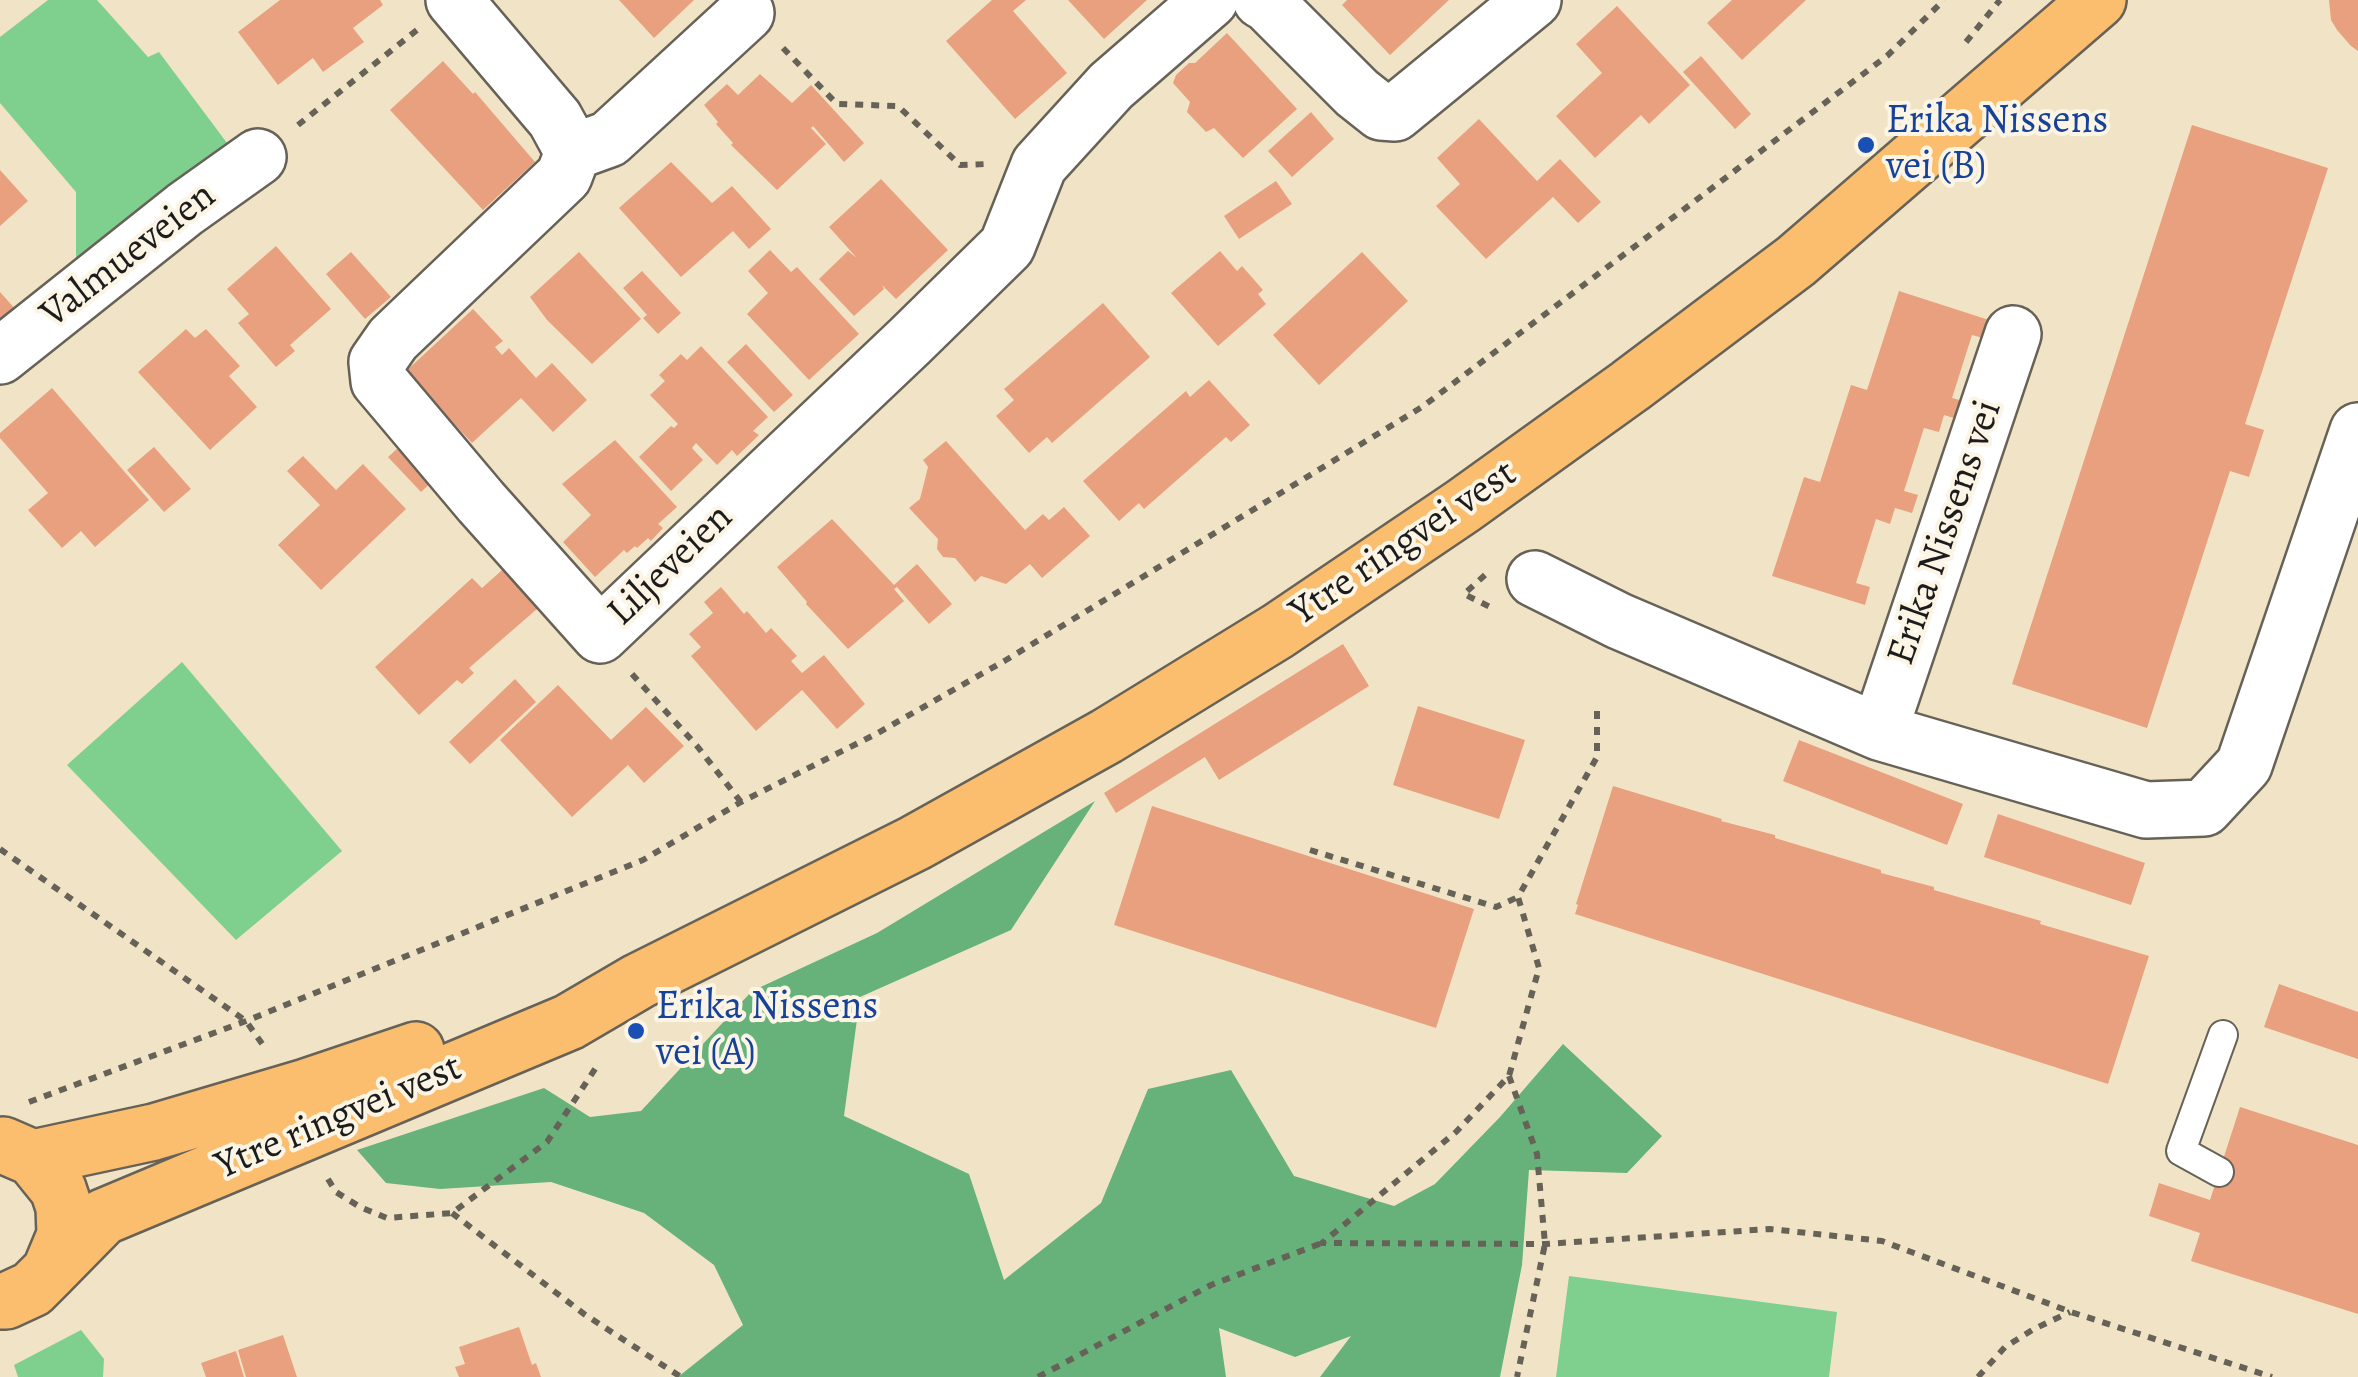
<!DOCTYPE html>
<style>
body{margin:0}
canvas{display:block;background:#f1e4c6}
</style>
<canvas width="2358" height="1377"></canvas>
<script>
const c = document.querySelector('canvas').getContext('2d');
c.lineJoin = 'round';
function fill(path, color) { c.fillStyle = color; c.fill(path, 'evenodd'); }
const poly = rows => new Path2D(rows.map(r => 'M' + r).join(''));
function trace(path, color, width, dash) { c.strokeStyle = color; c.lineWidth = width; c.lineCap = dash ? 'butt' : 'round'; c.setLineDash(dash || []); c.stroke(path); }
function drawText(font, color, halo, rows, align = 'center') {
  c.font = font + ' Alegreya,serif'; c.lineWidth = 8; c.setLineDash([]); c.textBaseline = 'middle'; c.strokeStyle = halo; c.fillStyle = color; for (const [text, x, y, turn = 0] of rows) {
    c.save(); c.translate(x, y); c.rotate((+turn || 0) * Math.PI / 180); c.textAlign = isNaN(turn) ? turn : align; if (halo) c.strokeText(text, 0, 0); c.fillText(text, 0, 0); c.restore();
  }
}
const green = poly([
 [48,0,97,0,148,57,159,52,236,155,76,283,76,192,0,103,0,37],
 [182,662,342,851,236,940,67,765],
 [1569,1276,1837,1312,1829,1377,1556,1377],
 [81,1330,104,1359,103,1377,18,1377,14,1365]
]);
const forest = poly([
 [1095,801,1011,930,860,997,844,1116,969,1174,1004,1280,1101,1203,1148,1089,1231,1070,1294,1176,1394,1206,1435,1184,1500,1117,1563,1044,1662,1136,1627,1173,1529,1170,1522,1265,1500,1377,1320,1377,1351,1336,1295,1357,1219,1328,1226,1377,678,1377,743,1325,714,1265,644,1213,551,1182,440,1189,386,1183,357,1150,544,1088,590,1117,641,1111,752,991,877,933]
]);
const building = poly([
 [280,0,380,0,383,5,353,28,364,42,323,72,313,58,278,85,238,32],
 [619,0,694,0,654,38],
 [992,0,1026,0,1013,11,1067,73,1015,119,946,41],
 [1068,0,1147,0,1104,39],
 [1347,0,1449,0,1390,55,1342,5],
 [1732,0,1806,0,1742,60,1707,23],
 [2329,0,2358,0,2358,51,2351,46,2337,30,2331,20],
 [1617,6,1690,85,1649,124,1641,115,1595,158,1556,116,1602,73,1576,44],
 [1227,33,1297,109,1243,158,1214,128,1206,132,1187,112,1190,102,1173,83,1176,75,1189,63,1195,63],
 [1701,56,1751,114,1735,129,1683,72],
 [443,61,473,94,475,92,535,162,483,210,390,110],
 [760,74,792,103,811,85,864,143,844,162,813,126,811,128,826,144,777,190,731,145,733,143,716,124,718,122,704,105,727,84,738,95],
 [1311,112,1334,139,1292,177,1268,151],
 [1479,119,1537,181,1560,159,1601,202,1578,223,1553,197,1486,259,1436,206,1460,184,1437,158],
 [2192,125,2328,168,2245,424,2264,430,2249,477,2230,471,2147,728,2012,684],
 [671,162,712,203,732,186,771,229,749,249,733,231,681,277,619,208],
 [0,170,28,201,0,226],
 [881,179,948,250,896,299,882,285,884,289,854,316,819,279,848,251,857,258,829,227],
 [1276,181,1292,204,1239,239,1224,216],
 [276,246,331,309,290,345,295,351,276,367,238,323,249,314,227,289],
 [770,250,791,272,797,267,859,334,809,380,747,314,768,293,748,271],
 [1220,251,1237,271,1242,266,1263,290,1258,294,1266,304,1218,346,1171,293],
 [351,252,391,297,365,319,326,274],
 [579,252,641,319,592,364,547,320,530,297],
 [1362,252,1408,301,1319,385,1273,335],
 [642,271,681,313,658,334,643,318,647,315,623,288],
 [1899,291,1992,321,1987,339,1972,335,1952,398,1967,402,1960,420,1944,415,1939,432,1924,428,1904,491,1918,495,1912,513,1895,508,1890,524,1876,519,1856,583,1870,587,1865,605,1772,576,1804,477,1820,482,1851,385,1867,390],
 [0,292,18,312,0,326],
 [1103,303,1150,357,1052,443,1047,437,1029,453,996,416,1014,400,1004,389],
 [473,309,503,341,495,347,502,355,509,348,536,378,552,363,587,400,553,432,521,398,472,443,405,372],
 [186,329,195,338,206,329,240,366,229,376,257,407,210,450,138,372],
 [746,344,793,395,774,412,727,362],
 [701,346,768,417,753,431,759,435,737,456,732,450,717,465,696,443,692,448,703,460,671,491,639,457,671,426,674,428,678,424,650,395,665,381,659,375,681,354,687,360],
 [1209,380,1250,425,1231,442,1226,437,1144,509,1139,503,1119,521,1083,481,1186,391,1190,397],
 [52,388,149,500,95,547,81,531,62,548,28,510,48,493,0,438,0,433],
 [408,439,440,474,421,492,388,457],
 [615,440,677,507,658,524,663,528,651,541,648,538,637,548,635,546,627,553,624,550,595,577,563,542,591,515,562,484],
 [946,441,1025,530,1043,514,1049,520,1064,507,1090,536,1042,578,1030,564,1006,584,981,576,975,582,955,558,943,557,937,549,938,539,909,508,920,499,928,467,923,460],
 [154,447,191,489,164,512,127,470],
 [303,456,336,490,363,464,406,509,321,590,278,545,320,505,287,471],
 [832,519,894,585,917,564,952,604,929,624,897,587,894,589,904,601,848,649,806,604,807,602,777,567],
 [510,563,545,602,469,668,474,673,462,684,457,680,419,715,375,667,472,578,482,588],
 [721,587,744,614,747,611,766,633,771,628,797,656,791,661,802,673,824,655,865,704,837,729,802,690,756,731,691,656,701,647,689,634,713,613,704,602],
 [1343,644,1369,686,1219,780,1205,757,1116,813,1104,793],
 [515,679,536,702,470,764,449,742],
 [558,685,611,740,646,707,684,746,644,783,628,765,572,817,500,740],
 [1418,706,1525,740,1499,819,1393,785],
 [1799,740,1963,804,1947,845,1783,781],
 [1613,786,1722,819,1721,821,1775,835,1775,838,1881,870,1881,873,1934,887,1934,890,2041,921,2040,924,2149,956,2108,1084,1575,914,1578,905,1576,904],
 [1152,806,1474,909,1436,1028,1114,925],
 [1998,814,2145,863,2131,905,1984,857],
 [2279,984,2358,1012,2358,1059,2264,1027],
 [2240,1107,2358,1145,2358,1314,2191,1261,2200,1233,2149,1216,2159,1183,2210,1200],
 [519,1327,532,1365,536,1363,541,1377,459,1377,455,1367,465,1364,459,1347],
 [283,1335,297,1377,246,1377,238,1350],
 [236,1351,244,1377,206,1377,201,1363]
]);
const path = poly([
 [1966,42,2000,0],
 [783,48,837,104,898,106,960,165,987,164],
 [298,125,417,30],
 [1485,575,1464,594,1490,607],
 [632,674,697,746,741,802],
 [1597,711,1597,757,1518,897,1539,968,1509,1076,1456,1132,1322,1243,1545,1244,1770,1229,1882,1241,2071,1312,2272,1377],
 [0,849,246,1021,263,1045],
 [1310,850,1496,907,1518,897],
 [1509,1076,1537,1154,1545,1244,1517,1377],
 [29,1102,246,1021,643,860,741,802,876,734,1006,660,1422,407,1887,56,1944,0],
 [328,1179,336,1192,360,1207,387,1218,452,1213,547,1142,597,1066],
 [452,1213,584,1314,681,1377],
 [1038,1377,1211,1285,1322,1243],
 [1978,1377,2005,1347,2034,1329,2070,1312]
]);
const lane = poly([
 [2219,1172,2181,1151,2223,1035]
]);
const street = poly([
 [454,0,555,119,573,152],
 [1261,0,1268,4,1357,93,1381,112,1395,113,1533,0],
 [746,13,609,139,573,152,564,176,393,339,377,362,379,381,481,502,600,635,910,341,1007,246,1039,165,1111,86,1210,0],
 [0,356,185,209,258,157],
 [1535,579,1619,621,1879,732,2146,810,2204,808,2244,765,2358,431],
 [1879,732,2013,334]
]);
const primary = poly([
 [33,1158,154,1132,306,1087,416,1050],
 [50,1271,103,1217,569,1022,639,981,915,843,1107,736,1278,631,1463,506,1630,386,1796,261,2098,0],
 [0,1301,6,1301,32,1289,50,1271,65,1235,64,1207,58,1189,33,1158,3,1145]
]);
const markers = [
 [1866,145,10,"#1a4fb4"],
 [636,1031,10,"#1a4fb4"]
];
const transitNames = [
 ["Erika Nissens",1886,122],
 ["vei (B)",1886,168],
 ["Erika Nissens",656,1008],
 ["vei (A)",656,1054]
];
const streetNames = [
 ["Valmueveien",129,256,-38],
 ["Erika Nissens vei",1946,533,-71],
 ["Ytre ringvei vest",1404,544,-34],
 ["Liljeveien",671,566,-44],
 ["Ytre ringvei vest",339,1118,-23]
];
fill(green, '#7fcf8f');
fill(forest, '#67b27a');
fill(building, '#e8a07e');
trace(lane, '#676258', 32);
trace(street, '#676258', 60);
trace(primary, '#676258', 60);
trace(path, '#676258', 6, [8, 8]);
trace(lane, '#fff', 28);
trace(street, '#fff', 55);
trace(primary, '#fbbe6e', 55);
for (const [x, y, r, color] of markers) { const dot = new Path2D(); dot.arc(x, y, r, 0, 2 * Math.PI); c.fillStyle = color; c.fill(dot); trace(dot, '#fcf5e5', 4); }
drawText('40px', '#164399', '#fcf5e5', transitNames, 'left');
drawText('40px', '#1c1c1c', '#fcf5e5', streetNames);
</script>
